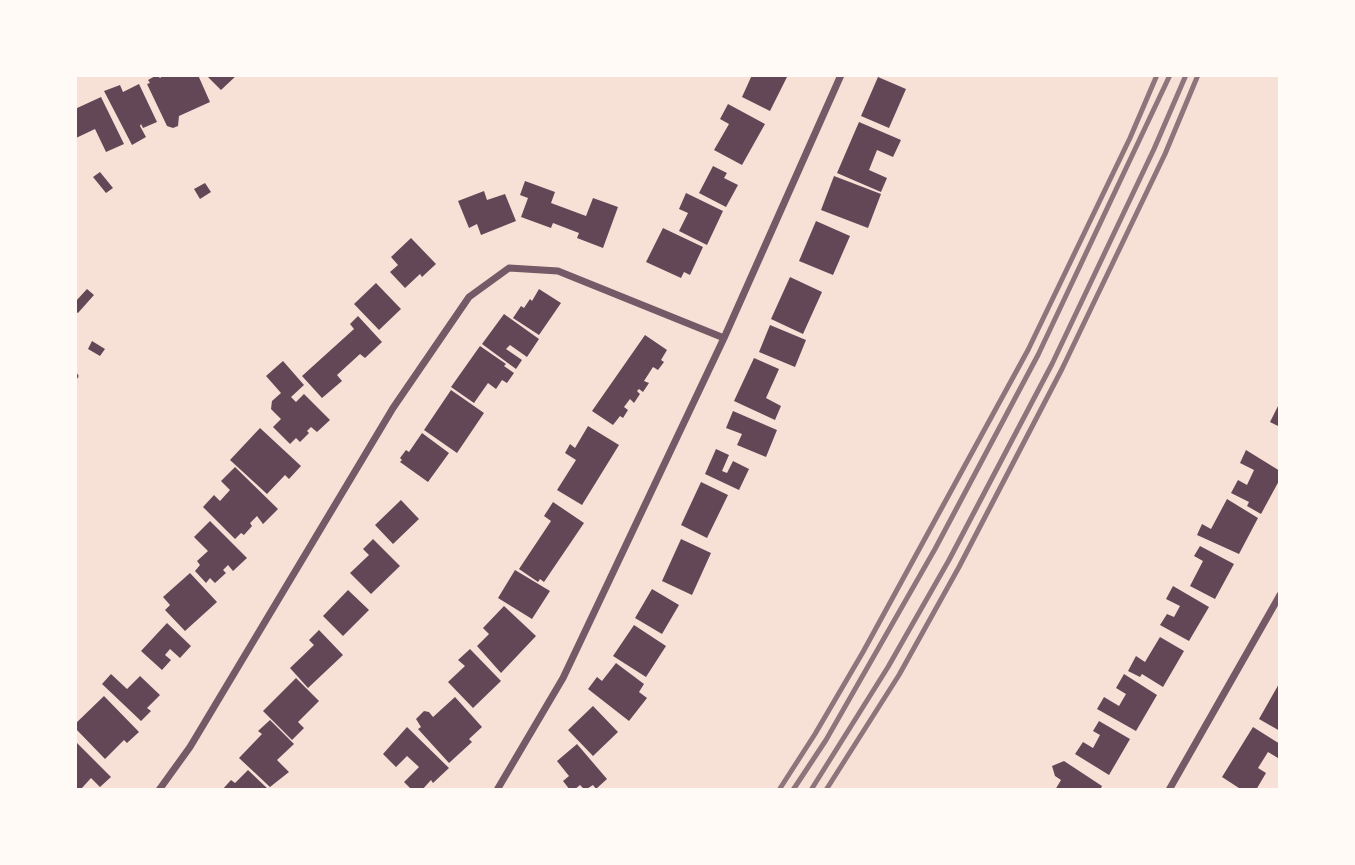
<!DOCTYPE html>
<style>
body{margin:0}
#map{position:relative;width:1355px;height:865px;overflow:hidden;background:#f7e1d7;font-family:"Roboto Condensed",sans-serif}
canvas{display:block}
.frame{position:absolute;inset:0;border:77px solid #fffaf5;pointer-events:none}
</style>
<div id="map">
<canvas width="1355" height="865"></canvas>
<div class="frame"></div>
</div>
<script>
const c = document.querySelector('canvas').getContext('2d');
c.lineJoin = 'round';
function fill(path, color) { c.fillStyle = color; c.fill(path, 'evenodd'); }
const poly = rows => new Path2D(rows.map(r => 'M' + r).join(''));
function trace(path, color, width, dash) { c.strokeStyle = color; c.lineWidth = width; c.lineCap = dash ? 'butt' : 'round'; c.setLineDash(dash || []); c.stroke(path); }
const building = poly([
 [157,75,160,78,164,75,183,75,184,77,198,75,210,102,179,116,178,126,173,128,167,126,147,84,150,83,148,80],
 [206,75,237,75,221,90],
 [752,75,788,75,770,111,742,97],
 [878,77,906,89,889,128,861,116],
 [139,84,157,122,143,128,141,124,140,126,146,137,132,145,104,91,120,85,123,92],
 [101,97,124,144,106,152,95,129,76,138,75,136,75,109],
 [728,104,765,124,742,165,714,150,729,124,720,119],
 [859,122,901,140,893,157,877,150,869,170,887,178,881,192,837,173],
 [713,166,727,173,724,178,738,185,726,207,699,193],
 [100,172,113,188,106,193,93,177],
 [834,176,881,194,868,228,821,210],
 [525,181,555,192,551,203,586,216,593,198,618,207,603,248,577,238,579,233,553,223,551,228,521,217,528,198,520,195],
 [205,183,211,192,200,199,194,189],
 [484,191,487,200,505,194,516,221,481,235,477,224,469,228,458,201],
 [686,193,723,211,707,245,679,231,688,213,679,209],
 [816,221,850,236,833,275,799,261],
 [663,228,703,247,690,275,684,272,681,278,646,262],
 [411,238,436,264,422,277,420,274,405,288,390,272,398,265,391,257],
 [790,277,822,292,803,334,771,319],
 [376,283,401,309,379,330,354,304],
 [87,289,94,295,78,313,75,311,75,302],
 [539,289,561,303,539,335,513,318,521,306,524,308,530,299,532,301],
 [504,314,539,339,527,357,510,345,506,349,522,360,516,369,482,344],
 [358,316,382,342,365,358,360,354,337,375,342,381,322,398,302,376,354,329,350,324],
 [770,325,806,340,795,367,759,352],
 [645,335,667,350,661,360,664,362,658,370,653,367,644,381,649,383,643,392,639,389,637,391,640,394,634,403,630,399,624,407,628,410,623,418,620,416,613,425,592,411],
 [92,341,105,349,100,356,88,349],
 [480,346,506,364,504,366,514,373,507,383,502,380,496,389,488,383,474,403,451,387],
 [754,358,779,369,766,398,781,406,775,420,734,401],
 [283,361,304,385,291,397,296,402,304,394,330,420,317,432,311,427,307,431,309,433,300,442,296,438,290,444,273,427,281,419,271,409,272,401,281,393,266,376],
 [451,390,484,413,457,453,424,430],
 [1278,406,1280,407,1280,427,1270,422],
 [733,411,777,430,766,457,737,445,742,434,726,428],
 [588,426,619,445,582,505,557,490,576,460,565,453,570,444,575,448],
 [260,428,301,466,289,479,285,475,267,494,230,460],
 [422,433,449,453,428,482,400,462,402,460,400,458,406,450,409,452],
 [716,449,729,455,722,471,727,473,733,461,749,469,739,490,705,474],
 [1246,450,1280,471,1280,479,1261,514,1247,506,1249,502,1231,493,1238,480,1247,485,1254,470,1240,463],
 [235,467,278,509,263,524,257,516,250,523,252,526,244,535,241,533,235,539,203,507,214,495,220,501,230,490,221,481],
 [701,482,728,495,707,538,681,525],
 [1227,499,1258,518,1239,554,1197,535,1202,524,1211,529],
 [401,500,419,519,393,544,375,525],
 [553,502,584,523,544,582,540,579,538,582,519,569,551,521,544,516],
 [210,521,247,558,233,571,228,565,223,570,226,573,215,583,210,578,206,583,195,571,200,565,197,561,208,551,194,537],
 [373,539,400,566,371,594,350,573,369,555,363,549],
 [681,539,711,553,692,595,662,581],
 [1200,546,1234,564,1215,599,1190,586,1203,561,1194,556],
 [515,570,550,591,532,619,498,598],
 [190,573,217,602,185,631,165,610,170,605,163,597],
 [1173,586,1209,607,1189,641,1160,625,1167,614,1174,617,1180,606,1166,599],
 [652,589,679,605,662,634,635,618],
 [348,590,369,610,343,636,323,616],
 [504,606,536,636,501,673,477,646,489,634,483,628],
 [167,623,191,646,180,658,170,649,165,655,171,660,162,670,141,651],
 [634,625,666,646,646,677,613,656],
 [319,630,343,655,308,688,290,668,314,645,309,640],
 [1160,637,1184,651,1163,687,1142,674,1140,677,1128,671,1136,656,1145,662],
 [470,649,501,681,473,708,448,682,465,666,458,660],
 [616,663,644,684,639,692,647,698,629,721,588,689,597,677,602,681],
 [111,674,127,689,140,676,160,695,147,708,151,711,141,721,102,684],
 [1124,674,1157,695,1136,731,1097,709,1104,697,1119,706,1126,694,1116,688],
 [296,678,319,701,298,722,304,728,292,740,263,711],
 [1280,682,1280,731,1259,719],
 [104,696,139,732,127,743,124,740,105,759,75,728,75,724],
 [455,697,482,727,469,739,472,742,449,763,418,729,421,727,416,719,424,711,429,712,433,717],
 [593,706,618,732,593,756,568,730],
 [270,720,294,744,277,760,289,772,270,787,239,758,262,734,258,731],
 [1099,721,1130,739,1109,775,1075,754,1083,742,1093,748,1100,735,1093,731],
 [407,727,449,768,433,783,431,780,422,790,412,790,404,782,419,767,407,756,396,767,383,754],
 [1253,727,1280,744,1280,756,1278,758,1268,752,1258,768,1266,773,1256,790,1242,790,1222,777],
 [75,741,111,777,100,787,91,778,82,788,84,790,75,790],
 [577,744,607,779,596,789,593,785,585,790,580,785,574,790,570,790,563,781,569,776,557,761],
 [1064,761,1102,786,1100,790,1055,790,1061,780,1055,776,1052,766],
 [248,770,269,790,222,790,231,780,235,783]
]);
const service = poly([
 [75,376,76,376]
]);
const minor = poly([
 [159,790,190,747,393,408,469,297,509,268,558,271,724,338],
 [497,790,563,678,724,338,841,75],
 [1169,790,1280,595]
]);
const rail = poly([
 [779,790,815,734,863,652,1028,350,1130,138,1157,75],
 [793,790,826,740,935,549,1038,355,1170,75],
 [811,790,888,667,949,560,1052,364,1154,149,1186,75],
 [826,790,899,675,959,567,1062,369,1165,154,1198,75]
]);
fill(building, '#644757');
trace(service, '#755966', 5);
trace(minor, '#755966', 7);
trace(rail, '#8f747c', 5);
</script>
